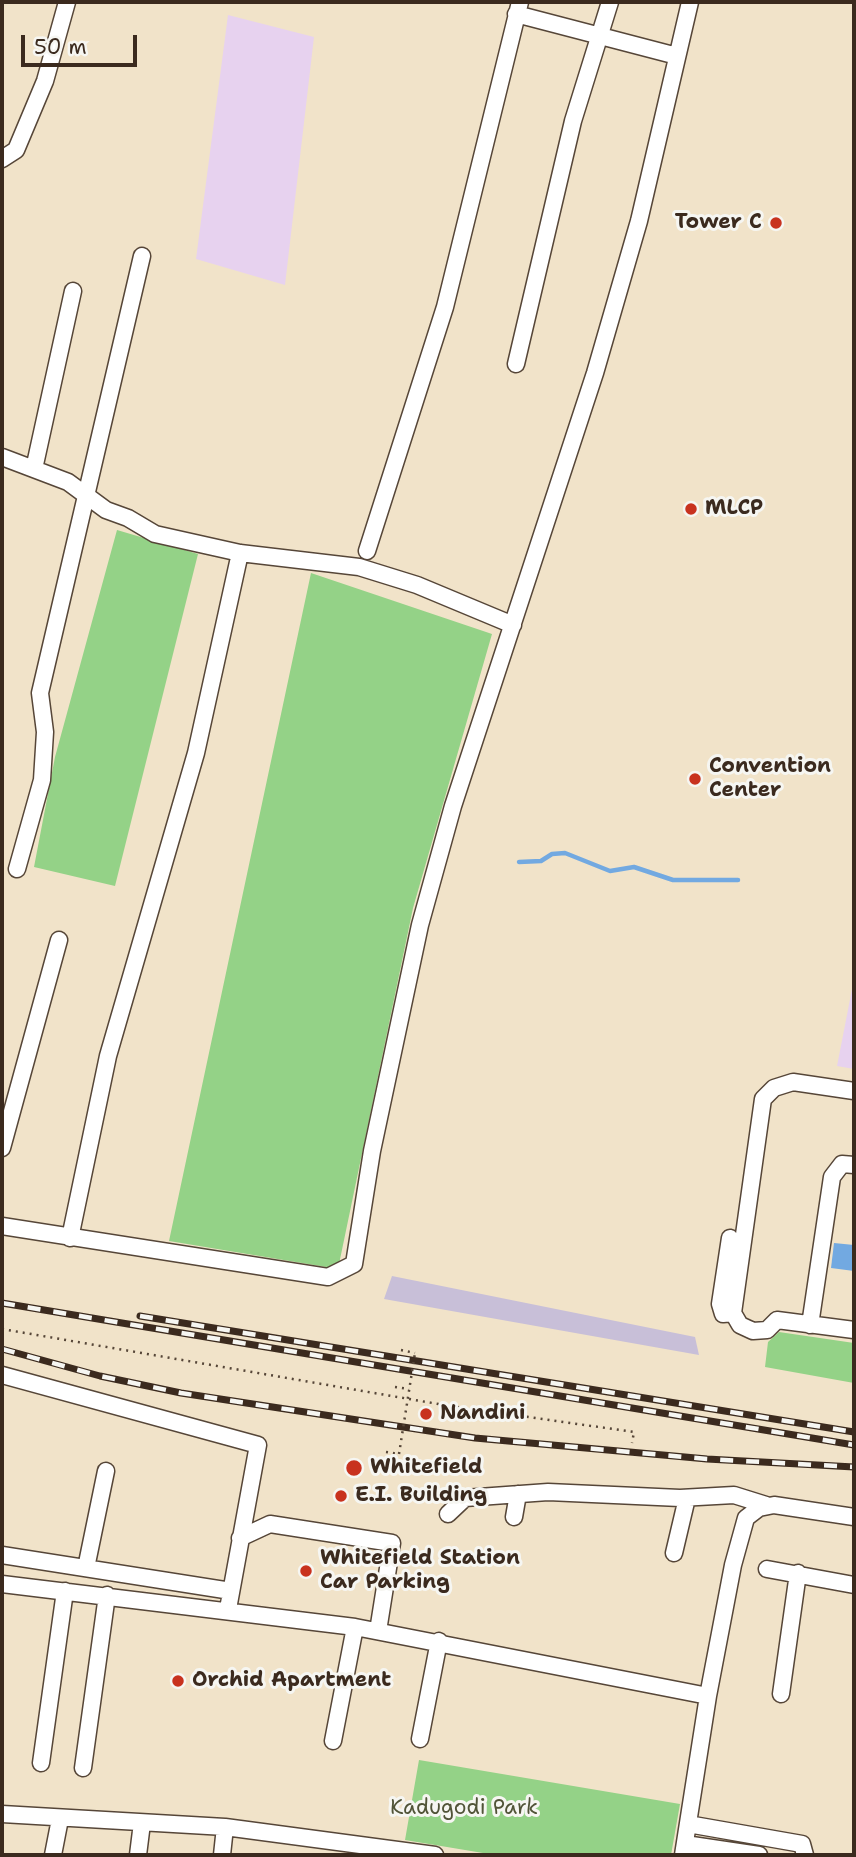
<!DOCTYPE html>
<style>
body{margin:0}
#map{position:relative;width:856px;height:1857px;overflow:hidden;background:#f1e3c9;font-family:"Shantell Sans",sans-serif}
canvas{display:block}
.frame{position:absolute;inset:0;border:4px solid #3b2a1e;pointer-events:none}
.scale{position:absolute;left:21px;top:35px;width:116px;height:32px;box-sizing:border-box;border:4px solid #3b2a1e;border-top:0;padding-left:9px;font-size:21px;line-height:24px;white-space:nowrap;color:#3b2a1e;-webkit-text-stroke:5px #f6f6f2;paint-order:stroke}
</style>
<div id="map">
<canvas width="856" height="1857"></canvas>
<div class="frame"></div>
<div class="scale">50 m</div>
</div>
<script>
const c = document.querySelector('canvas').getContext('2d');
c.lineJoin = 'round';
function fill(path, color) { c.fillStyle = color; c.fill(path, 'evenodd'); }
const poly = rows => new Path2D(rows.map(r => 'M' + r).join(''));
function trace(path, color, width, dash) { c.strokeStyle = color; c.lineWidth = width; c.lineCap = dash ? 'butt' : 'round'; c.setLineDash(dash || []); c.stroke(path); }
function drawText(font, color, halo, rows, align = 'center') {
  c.font = font + ' "Shantell Sans",sans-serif'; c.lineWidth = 6; c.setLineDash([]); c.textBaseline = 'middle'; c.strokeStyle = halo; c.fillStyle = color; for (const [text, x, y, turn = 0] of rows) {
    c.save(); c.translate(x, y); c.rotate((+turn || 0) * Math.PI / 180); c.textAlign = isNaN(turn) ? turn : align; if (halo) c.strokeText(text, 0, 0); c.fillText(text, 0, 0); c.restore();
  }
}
const built = poly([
 [228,15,314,37,285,285,196,259],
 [854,979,854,1069,837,1066]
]);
const industrial = poly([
 [392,1276,695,1337,699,1355,384,1299]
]);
const green = poly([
 [117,530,198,554,115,886,34,867,55,757],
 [311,573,492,634,413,908,338,1269,169,1241],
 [779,1332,854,1343,854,1383,765,1367,768,1342],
 [419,1760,680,1804,671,1855,495,1855,405,1840]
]);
const water = poly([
 [834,1243,854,1245,854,1271,831,1268]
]);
const stream = poly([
 [519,862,541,861,552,854,565,853,610,871,634,867,673,880,738,880]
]);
const path = poly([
 [2,1329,444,1405,634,1432,632,1443],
 [401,1350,415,1353],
 [395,1387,409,1389],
 [386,1452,399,1454]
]);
const minor = poly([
 [516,14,677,56],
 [2,159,16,150,45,81,67,2],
 [516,364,573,121,610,2],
 [2,457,68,482,106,510,128,518,155,534,240,553,359,567,417,585,513,625],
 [34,469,73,291],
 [367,551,445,307,520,2],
 [17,869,42,780,45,732,40,693,142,256],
 [854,1091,793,1082,774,1088,763,1099,733,1313,740,1325,753,1331,767,1330,777,1320,854,1330],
 [2,1148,59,940],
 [2,1226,328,1277,354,1264,372,1151,420,925,453,806,595,373,639,221,690,2],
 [70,1238,108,1056,196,753,240,553],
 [730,1238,720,1304,723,1314,733,1313],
 [810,1325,832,1177,842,1164,854,1165],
 [2,1375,258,1445,228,1609],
 [448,1514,465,1498,548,1492,680,1498,734,1495,766,1505],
 [514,1517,518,1494],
 [240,1538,270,1524,392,1543,378,1631],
 [674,1553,687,1498],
 [2,1555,231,1591],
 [86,1568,106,1471],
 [767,1569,854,1585],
 [2,1584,355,1627,708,1696,733,1565,746,1518,759,1508,774,1505,854,1517],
 [781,1694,798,1573],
 [420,1739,439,1641],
 [333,1741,355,1627],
 [41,1763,65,1591],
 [83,1768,107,1595],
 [2,1814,225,1827,435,1855],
 [688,1824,802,1844,805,1855],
 [685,1844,759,1855],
 [53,1855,60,1819],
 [138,1855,142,1823],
 [222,1855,225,1827],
 [683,1855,708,1696]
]);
const rail = poly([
 [2,1303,854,1445],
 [140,1316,854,1432],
 [2,1349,100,1376,181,1393,475,1438,707,1459,854,1467]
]);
const pathBridge = poly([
 [399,1454,415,1353]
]);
const markers = [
 [776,223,7,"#c8321e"],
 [691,509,7,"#c8321e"],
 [695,779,7,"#c8321e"],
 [426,1414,7,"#c8321e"],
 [354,1468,9,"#c8321e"],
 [341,1496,7,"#c8321e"],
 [306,1571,7,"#c8321e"],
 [178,1681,7,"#c8321e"]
];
const poiNames = [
 ["Tower C",762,223,"right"],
 ["MLCP",705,509],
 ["Convention",709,767],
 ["Center",709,791],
 ["Nandini",440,1414],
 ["Whitefield",370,1468],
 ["E.I. Building",355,1496],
 ["Whitefield Station",320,1559],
 ["Car Parking",320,1583],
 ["Orchid Apartment",192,1681]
];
const parkNames = [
 ["Kadugodi Park",464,1809]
];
fill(built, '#e7d2ef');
fill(industrial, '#c8bfd8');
fill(green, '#94d287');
fill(water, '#72a9e1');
trace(stream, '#72a9e1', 4.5);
trace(minor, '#564638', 19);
trace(path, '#564638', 2.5, [2, 5]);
trace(minor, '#fff', 16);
trace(rail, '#3b2a1e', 7);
trace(rail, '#f6f6f2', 4.5, [13]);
trace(pathBridge, '#564638', 2.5, [2, 5]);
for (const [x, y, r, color] of markers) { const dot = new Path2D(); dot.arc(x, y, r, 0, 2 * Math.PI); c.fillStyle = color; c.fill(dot); trace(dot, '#f6f6f2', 2.5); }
drawText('bold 21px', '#3b2a1e', '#f6f6f2', poiNames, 'left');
drawText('21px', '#515438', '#f6f6f2', parkNames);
</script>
